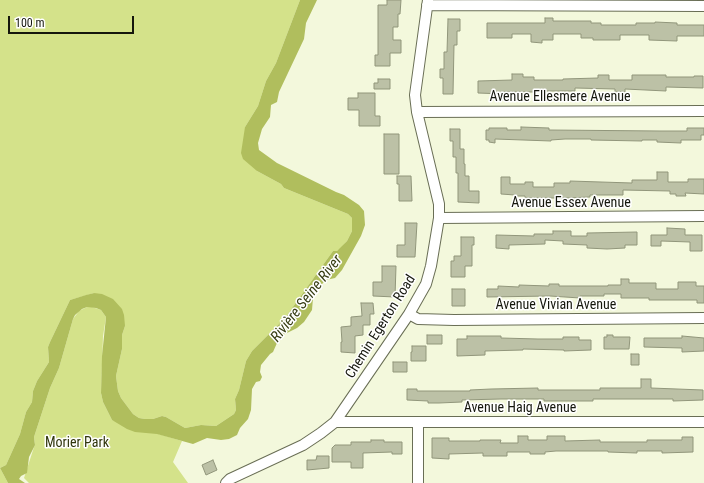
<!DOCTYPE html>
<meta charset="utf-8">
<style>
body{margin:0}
#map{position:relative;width:704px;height:483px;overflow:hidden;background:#f3f8dc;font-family:"Roboto Condensed",sans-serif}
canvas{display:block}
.scale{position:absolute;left:8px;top:16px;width:126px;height:18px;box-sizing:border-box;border:2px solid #15170d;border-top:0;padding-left:5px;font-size:12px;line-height:14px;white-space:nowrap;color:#15170d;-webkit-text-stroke:3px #fff;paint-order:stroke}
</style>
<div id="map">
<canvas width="704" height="483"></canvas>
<div class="scale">100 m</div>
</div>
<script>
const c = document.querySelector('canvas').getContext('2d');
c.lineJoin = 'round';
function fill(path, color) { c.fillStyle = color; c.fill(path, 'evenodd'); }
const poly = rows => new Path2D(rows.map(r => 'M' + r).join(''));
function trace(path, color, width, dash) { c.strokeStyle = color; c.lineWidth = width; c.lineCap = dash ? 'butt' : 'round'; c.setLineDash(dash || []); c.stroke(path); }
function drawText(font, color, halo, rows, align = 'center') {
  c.font = font + ' "Roboto Condensed",sans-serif'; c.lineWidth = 3; c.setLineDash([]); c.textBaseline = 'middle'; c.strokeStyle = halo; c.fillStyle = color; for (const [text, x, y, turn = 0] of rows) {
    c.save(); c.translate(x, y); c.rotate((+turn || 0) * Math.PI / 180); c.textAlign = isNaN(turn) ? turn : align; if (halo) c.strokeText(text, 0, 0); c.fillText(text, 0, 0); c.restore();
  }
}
const green = poly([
 [0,0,300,0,276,63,266,81,258,106,245,127,257,171,281,184,284,188,348,214,352,218,352,231,347,241,340,249,337,251,333,251,285,318,252,351,246,361,239,390,235,399,236,410,234,414,216,426,201,425,185,428,166,417,162,416,153,419,145,419,139,418,133,414,121,398,118,391,116,376,122,349,122,335,125,326,94,293,70,300,50,342,48,347,49,362,37,381,33,391,32,402,26,412,20,434,6,465,0,468,8,483,0,483],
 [87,307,92,307,101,310,106,317,103,336,101,393,103,402,112,420,182,441,173,462,188,483,29,483,24,478,35,444,34,437,50,388,59,368,73,319,79,311]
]);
const water = poly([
 [300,0,317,0,306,23,304,39,279,92,277,102,271,105,270,117,262,129,258,143,259,150,277,163,336,192,344,195,359,205,364,211,365,225,361,236,342,270,335,278,326,280,319,287,313,298,312,310,304,322,297,328,283,335,277,343,273,352,270,354,261,365,260,372,262,377,260,381,256,382,252,389,251,410,248,419,240,428,237,435,229,439,221,440,207,438,193,444,157,434,135,432,127,429,112,420,103,402,101,393,102,356,106,317,101,310,96,308,87,307,82,309,75,315,73,319,59,368,50,388,34,437,35,445,29,457,27,473,21,476,19,479,25,483,8,483,0,468,6,465,20,434,26,412,32,402,33,391,37,381,49,362,48,347,50,342,70,300,86,295,94,293,102,294,113,299,122,309,124,315,125,326,122,335,122,349,116,376,118,391,121,398,133,414,139,418,145,419,153,419,162,416,166,417,185,428,201,425,216,426,234,414,236,410,235,399,239,390,246,361,252,351,285,318,333,251,337,251,347,241,352,231,352,218,348,214,284,188,281,184,257,171,243,159,241,153,245,127,258,106,266,81,276,63]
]);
const building = poly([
 [387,0,401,0,400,14,398,14,398,27,393,27,393,40,401,40,401,53,390,53,390,66,375,66,375,55,378,55,378,5,387,5,387,0],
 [545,18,553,18,553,21,591,21,591,23,601,23,601,25,636,25,636,23,655,23,655,22,677,23,677,25,704,25,704,36,677,36,677,41,649,40,649,35,620,35,620,40,593,40,593,38,581,38,581,34,553,34,553,40,542,40,542,43,531,42,531,34,512,34,512,38,487,38,487,23,545,23,545,18],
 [448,19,460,19,460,31,457,31,457,45,454,45,453,94,443,94,443,78,440,78,440,69,444,69,444,52,447,52,448,19],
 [512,74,523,74,523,77,534,77,534,80,563,80,563,79,598,78,598,75,609,75,609,80,632,80,632,75,666,75,666,77,694,77,694,76,703,76,703,88,666,87,666,91,625,89,625,92,615,92,615,89,575,88,575,91,534,91,534,92,504,92,504,94,478,93,478,81,512,80,512,74],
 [378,79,390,79,390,89,374,89,374,83,378,83,378,79],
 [358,93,375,93,375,116,380,116,380,126,359,126,359,110,348,110,348,98,358,98,358,93],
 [521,127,549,128,549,130,661,131,687,131,687,128,704,128,704,135,701,135,701,140,681,140,681,143,657,142,657,140,642,140,642,141,591,140,591,139,565,139,551,140,551,141,495,139,495,143,489,142,489,140,486,140,486,130,489,130,489,128,507,128,507,130,521,130,521,127],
 [450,129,460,129,460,149,464,149,464,164,465,164,465,176,469,176,469,191,479,191,479,203,458,202,458,173,456,173,456,157,453,157,453,141,450,141,450,129],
 [384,134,399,134,399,174,384,174,384,134],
 [657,172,668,172,668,182,688,182,688,179,704,179,704,194,685,193,686,196,676,196,676,194,670,194,670,191,623,190,623,195,590,195,590,197,567,198,525,198,525,196,515,196,515,195,501,194,501,177,510,177,510,184,525,184,525,182,533,182,533,187,554,187,554,183,570,183,570,181,632,183,632,180,657,180,657,172],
 [397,176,411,176,412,201,399,201,399,184,397,184,397,176],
 [405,223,417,223,415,257,397,257,397,245,405,245,405,223],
 [667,228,685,229,685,235,702,235,702,251,690,251,690,242,661,241,661,246,651,246,651,235,667,235,667,228],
 [553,231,571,231,571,236,587,236,587,233,637,232,637,245,625,245,625,248,607,249,587,248,587,245,563,244,563,241,545,240,545,244,509,245,509,249,496,248,496,235,534,236,534,234,553,234,553,231],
 [461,237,474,237,474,245,472,245,472,266,465,266,465,277,451,277,451,261,454,261,454,256,461,256,461,237],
 [382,266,396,266,395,297,373,296,373,282,382,282,382,266],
 [621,279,629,279,629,283,656,283,656,289,678,289,678,282,696,282,696,286,704,286,704,303,697,303,697,300,649,300,649,298,621,298,621,294,604,294,604,296,580,296,580,298,550,296,487,297,487,289,498,289,498,286,519,287,519,285,549,286,549,284,559,284,559,286,608,286,608,285,621,285,621,279],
 [452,289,465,289,465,306,452,306,452,289],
 [361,303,373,303,374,314,370,314,370,325,363,325,363,335,355,336,355,353,341,352,341,342,342,342,341,327,351,326,351,317,362,316,361,303],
 [427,335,442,335,442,344,427,344,427,335],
 [607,335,613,335,613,337,630,337,629,349,604,349,604,337,607,337,607,335],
 [467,336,501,336,501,338,538,339,563,339,563,337,579,337,579,340,591,340,591,350,564,351,564,350,523,349,523,350,485,351,485,355,457,356,457,339,467,339,467,336],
 [682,336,704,338,704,351,682,352,682,348,644,347,644,338,682,338,682,336],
 [412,346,426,346,426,361,411,361,411,352,412,352,412,346],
 [631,354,639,354,639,365,631,365,631,354],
 [393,362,407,362,407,372,393,372,393,362],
 [641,379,651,379,651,388,703,390,703,400,673,401,673,399,593,399,593,401,544,401,544,399,501,399,462,400,462,402,439,403,428,403,428,401,407,400,407,389,417,389,417,391,470,391,470,390,491,389,538,388,538,390,600,390,600,388,641,388,641,379],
 [518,436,528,436,528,440,547,440,547,436,565,436,565,441,600,440,600,442,647,442,647,440,682,440,682,437,693,437,693,452,662,453,662,451,637,451,637,453,608,452,608,451,556,451,545,452,545,454,530,454,530,452,507,452,507,456,483,456,483,453,449,454,449,459,432,458,432,438,449,438,449,441,480,441,480,440,501,440,500,443,518,443,518,436],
 [371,440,384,440,384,442,402,442,402,454,392,454,392,452,363,453,363,468,351,468,351,462,332,462,332,448,335,445,351,445,351,442,371,442,371,440],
 [317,456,329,456,329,468,307,470,307,460,316,460,317,456],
 [213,460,217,470,206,475,202,465,213,460]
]);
const street = poly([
 [427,5,704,6],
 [417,112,704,111],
 [439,218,704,216],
 [409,314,418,319,454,320,704,318],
 [335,422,704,422],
 [418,422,418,483],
 [226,483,230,479,303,445,321,433,335,422,409,314,426,284,431,266,439,218,439,204,417,112,415,95,428,0]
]);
const streetNames = [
 ["Avenue Ellesmere Avenue",560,97],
 ["Avenue Essex Avenue",571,203],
 ["Avenue Vivian Avenue",556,305],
 ["Chemin Egerton Road",381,327,-58],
 ["Avenue Haig Avenue",520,408]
];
const parkNames = [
 ["Morier Park",77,443]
];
const waterNames = [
 ["Rivière Seine River",307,299,-52]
];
fill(green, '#d4e28a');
fill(water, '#b0be5d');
fill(building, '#bcc1a6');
trace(building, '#91967b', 1);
trace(street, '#696e55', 12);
trace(street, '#fff', 10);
drawText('14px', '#15170d', '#fff', streetNames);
drawText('14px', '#30350c', '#fff', parkNames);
drawText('italic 15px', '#363c13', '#fff', waterNames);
</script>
